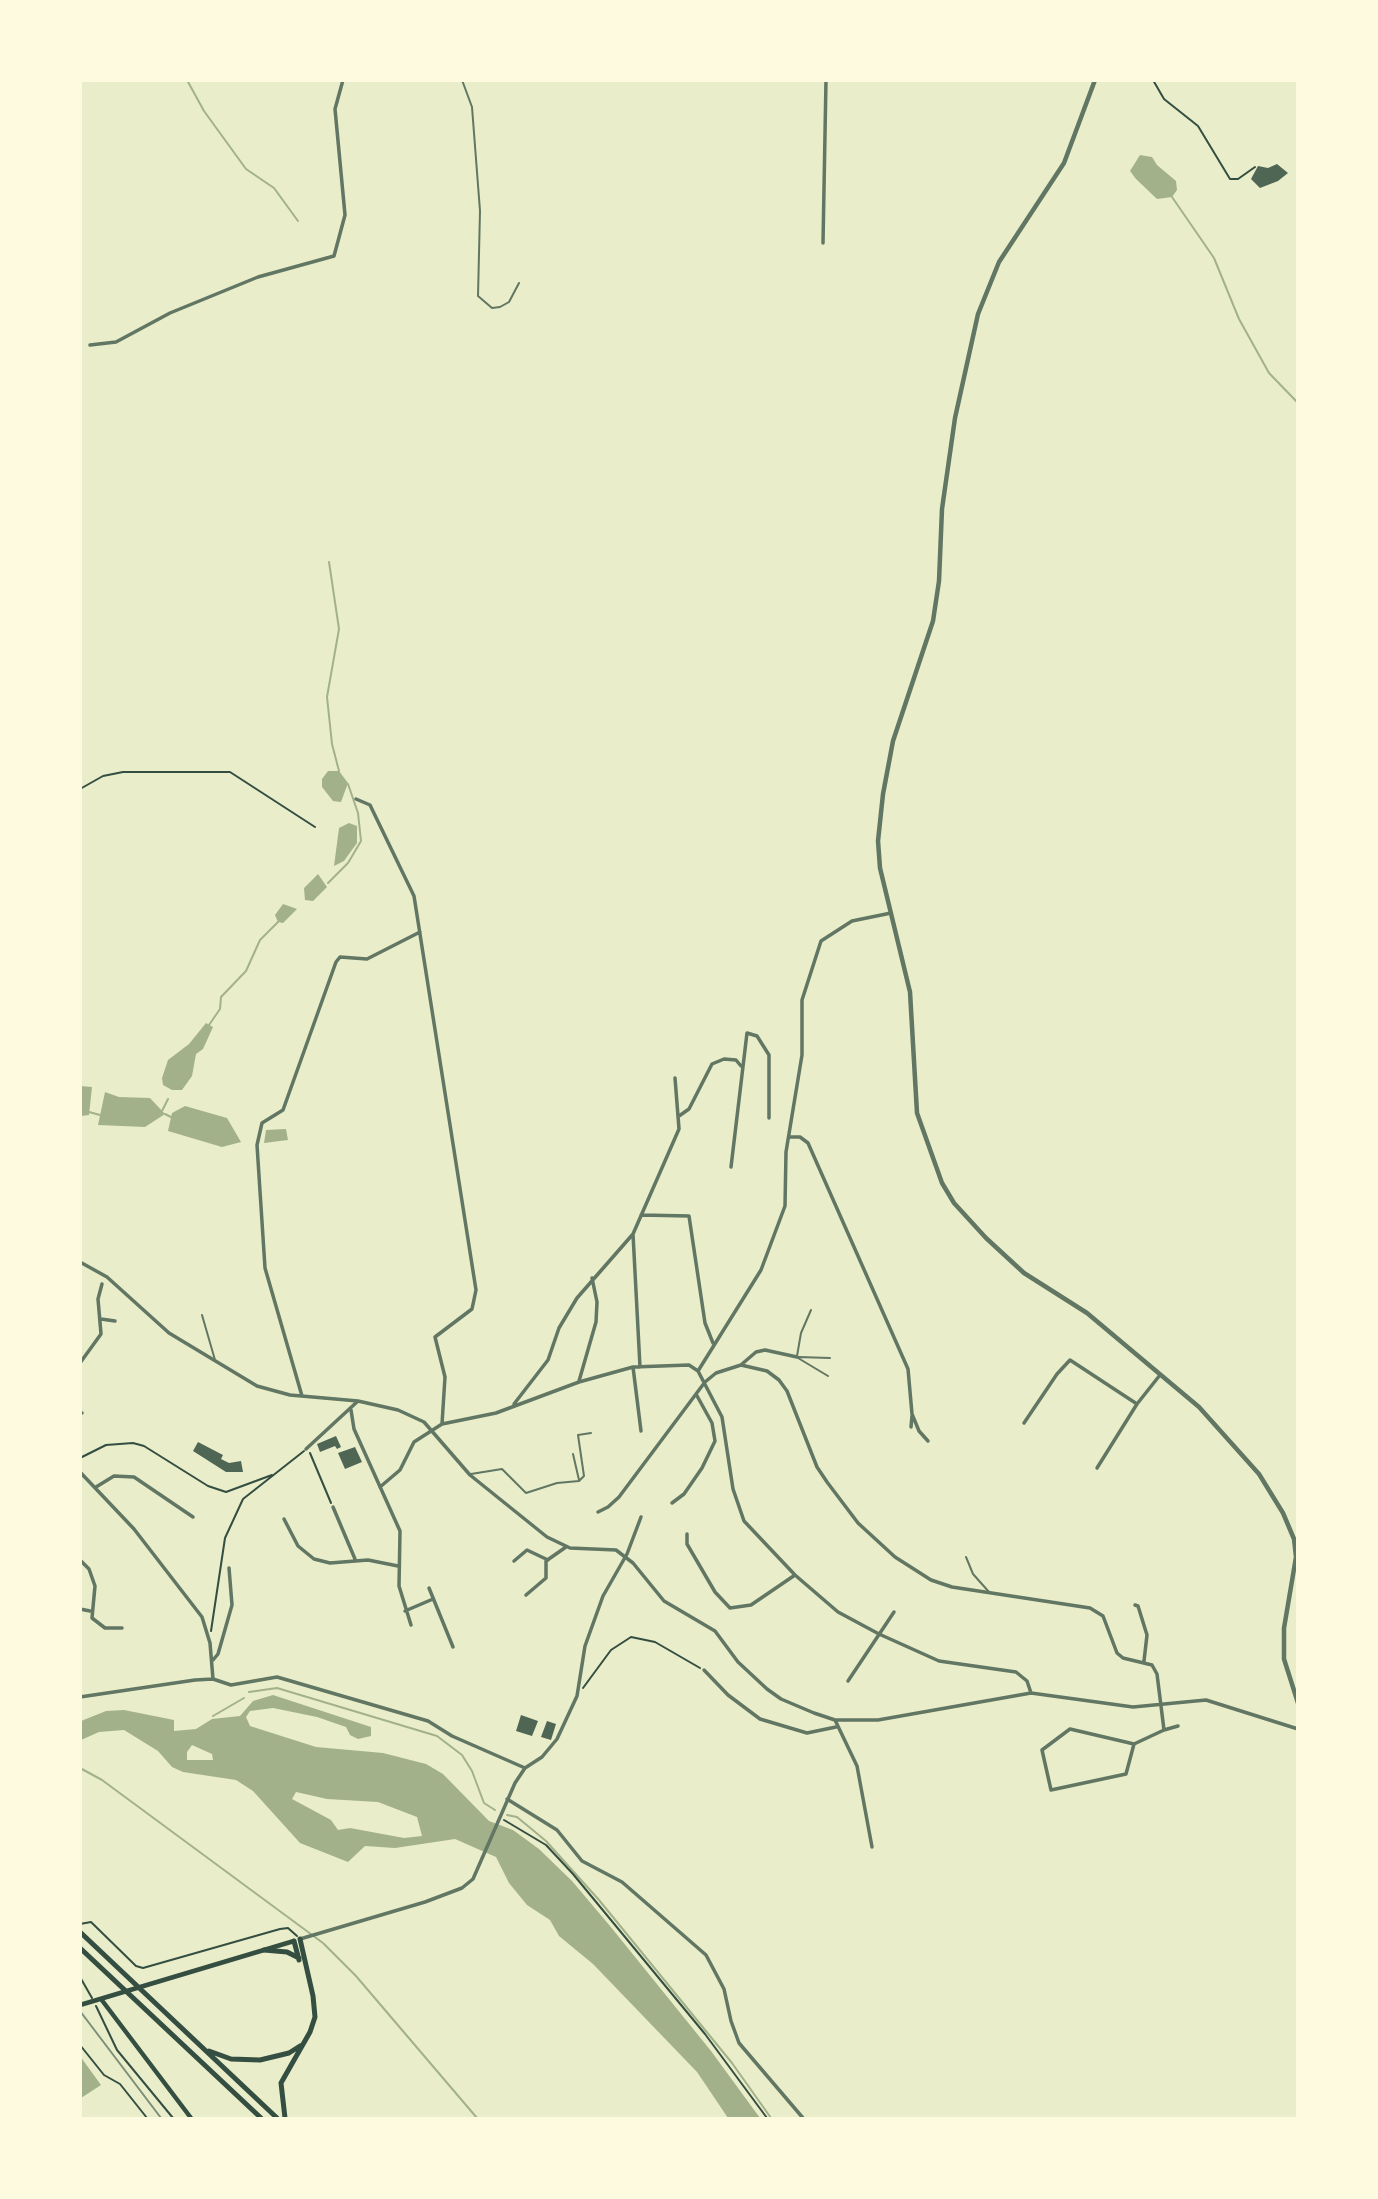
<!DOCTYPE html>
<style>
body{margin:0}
#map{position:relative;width:1378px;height:2199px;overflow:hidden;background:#e9edc9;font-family:"Asap Condensed",sans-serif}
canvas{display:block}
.frame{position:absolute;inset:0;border:82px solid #fefae0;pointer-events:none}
</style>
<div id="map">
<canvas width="1378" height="2199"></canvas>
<div class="frame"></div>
</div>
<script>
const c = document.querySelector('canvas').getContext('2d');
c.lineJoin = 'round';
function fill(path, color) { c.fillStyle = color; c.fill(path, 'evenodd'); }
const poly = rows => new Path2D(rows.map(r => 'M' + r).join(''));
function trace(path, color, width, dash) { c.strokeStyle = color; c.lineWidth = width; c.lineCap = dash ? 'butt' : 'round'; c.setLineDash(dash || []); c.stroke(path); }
const water = poly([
 [1140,155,1152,157,1157,165,1176,181,1177,190,1172,197,1157,199,1136,179,1130,171],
 [328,771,339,771,348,783,341,802,333,801,322,787,322,779],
 [349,823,357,826,357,843,344,861,334,866,339,828],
 [318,874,327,887,313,901,305,900,304,888],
 [283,904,297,909,283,923,278,922,275,915],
 [206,1023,213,1027,203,1049,196,1054,192,1076,182,1090,172,1090,163,1085,162,1078,168,1060,189,1044],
 [80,1086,92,1087,89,1115,81,1116],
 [105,1092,119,1097,150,1098,165,1114,145,1127,98,1125],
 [185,1106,227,1118,241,1142,222,1147,168,1131,172,1113],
 [286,1129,288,1140,264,1143,266,1130],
 [273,1695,371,1727,371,1736,358,1739,350,1735,346,1727,317,1717,273,1708,250,1711,246,1717,250,1726,316,1747,383,1753,426,1764,443,1774,489,1821,513,1830,539,1849,572,1881,610,1926,711,2051,760,2118,728,2118,697,2072,593,1964,559,1936,550,1920,527,1905,509,1883,496,1857,455,1839,395,1848,365,1846,348,1862,300,1843,253,1791,236,1780,183,1772,172,1767,158,1751,124,1730,99,1732,81,1740,81,1721,106,1711,124,1710,174,1720,174,1731,196,1729,212,1719,240,1716,253,1701],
 [192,1745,212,1754,213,1760,187,1760,187,1752],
 [296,1792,327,1799,378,1802,417,1817,422,1836,404,1838,350,1828,338,1830,331,1820,292,1799],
 [80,2056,101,2085,81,2098,80,2098]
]);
const stream = poly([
 [187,80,204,111,246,169,274,188,298,221],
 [1172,197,1214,258,1239,319,1269,373,1298,403],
 [329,562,339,629,327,697,332,744,339,771],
 [328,883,348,863,361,841,358,813,348,784],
 [209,1025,220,1009,221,997,246,971,260,940,278,922],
 [162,1111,168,1099],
 [89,1112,100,1115],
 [165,1114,171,1117],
 [249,1692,277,1688,437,1736,462,1755,472,1771,484,1803,495,1810],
 [213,1716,244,1698],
 [80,1768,102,1780,323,1943,356,1976,477,2118],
 [507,1815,517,1817,546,1841,599,1900,732,2063,771,2118]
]);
const building = poly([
 [1277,164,1288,173,1278,181,1260,188,1251,179,1258,166,1268,168],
 [336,1436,341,1447,337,1449,335,1446,320,1452,317,1444],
 [198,1442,223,1455,221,1459,229,1463,241,1461,243,1472,226,1472,193,1451],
 [355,1447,362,1462,345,1469,338,1453],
 [521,1715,538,1721,532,1736,516,1731],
 [547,1721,556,1724,551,1740,541,1737]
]);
const path = poly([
 [1153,80,1164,99,1198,126,1230,179,1238,179,1255,167],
 [80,789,103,776,123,772,230,772,315,827],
 [310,1453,331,1503],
 [80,1458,106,1445,133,1443,144,1446,208,1486,226,1492,272,1475],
 [211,1631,225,1538,243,1499,304,1451],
 [583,1688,611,1650,631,1637,655,1642,700,1668],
 [504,1820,546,1845,573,1874,705,2034,767,2118],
 [80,1924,91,1922,136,1966,143,1968,280,1929,288,1928,297,1936],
 [80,1977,92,1998],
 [96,2006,117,2050,173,2118],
 [80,2045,104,2075,120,2084,147,2118]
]);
const service = poly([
 [462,80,472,107,480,211,478,296,492,308,500,307,509,302,519,283],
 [202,1315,215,1360],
 [797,1356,801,1333,811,1310],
 [798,1357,830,1358],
 [798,1358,828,1376],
 [573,1454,579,1480],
 [471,1474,502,1469,526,1493,557,1483,579,1481,584,1476,578,1435,591,1433],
 [966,1557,973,1574,989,1592]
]);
const minor = poly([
 [823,243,826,80],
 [90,345,116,342,170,313,258,277,334,256,345,215,335,109,343,80],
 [356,799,370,805,414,896,476,1290,472,1309,435,1337,445,1377,442,1424],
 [679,1116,689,1109,712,1064,724,1059,736,1060,741,1066],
 [789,1137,800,1137,808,1143,908,1369,912,1414,919,1431,928,1441],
 [731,1167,747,1033,757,1036,769,1055,769,1118],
 [641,1215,689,1216,705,1323,713,1343],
 [633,1234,640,1367],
 [80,1262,107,1277,169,1333,257,1386,290,1395,358,1401,398,1410,424,1422,470,1475,547,1537,570,1548,616,1550,633,1563,664,1601,715,1631,738,1662,767,1689,781,1699,814,1713,835,1720,878,1720,1031,1693,1133,1707,1206,1700,1298,1729],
 [101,1319,115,1321],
 [80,1363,101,1334,98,1299,102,1284],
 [742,1364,756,1352,765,1350,797,1357],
 [633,1367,641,1431],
 [698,1371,761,1270,785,1206,786,1152,802,1055,802,1000,821,941,852,921,891,913],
 [579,1381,596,1322,597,1302,592,1278],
 [302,1396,265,1268,257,1145,262,1123,283,1110,336,962,340,957,367,959,420,932],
 [514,1404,548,1360,559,1328,577,1298,633,1234,679,1129,675,1078],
 [351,1410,354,1429,400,1531,399,1586,411,1625],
 [80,1414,82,1413],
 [1024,1423,1057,1374,1070,1360,1137,1404],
 [911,1427,912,1416],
 [306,1449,358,1401],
 [1097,1468,1137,1404,1160,1375],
 [80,1472,134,1529,202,1617,210,1643,213,1679],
 [96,1487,114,1476,134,1477,193,1517],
 [380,1487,400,1470,414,1442,442,1424,496,1413,579,1382,633,1367,689,1365,698,1371,722,1417,733,1489,744,1521,795,1575,838,1612,879,1634,939,1661,1016,1672,1027,1681,1031,1693],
 [672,1503,684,1494,702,1468,715,1441,712,1423,696,1394],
 [333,1507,355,1559],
 [598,1512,608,1507,619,1497,705,1382,716,1373,741,1365,767,1371,779,1380,787,1391,817,1467,827,1482,858,1523,895,1557,931,1580,952,1587,1090,1608,1103,1616,1117,1653,1123,1658,1152,1665,1157,1674,1164,1730,1134,1744,1070,1729,1042,1750,1051,1790,1126,1774,1134,1744],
 [284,1519,298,1546,314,1559,330,1563,368,1560,398,1566],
 [687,1534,687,1544,715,1592,730,1608,751,1605,795,1575],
 [80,1560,89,1569,95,1586,92,1618,105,1628,122,1628],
 [514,1561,527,1550,548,1560],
 [429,1588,453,1647],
 [526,1595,546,1578,546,1561,566,1547],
 [1135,1605,1138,1606,1147,1635,1144,1661],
 [80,1609,90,1611],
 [405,1611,433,1599],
 [213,1660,218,1654,232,1605,229,1568],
 [704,1670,728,1695,760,1719,807,1733,836,1727],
 [848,1681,894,1612],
 [80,1697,195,1680,213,1679,231,1685,277,1677,428,1721,452,1736,525,1768],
 [835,1720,857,1766,872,1847],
 [1164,1730,1178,1726],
 [507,1799,557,1830,582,1861,622,1882,706,1955,724,1989,731,2021,739,2043,803,2118],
 [300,1939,425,1902,462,1888,473,1879,515,1783,525,1768,542,1757,557,1739,577,1696,585,1646,603,1596,627,1554,641,1517]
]);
const tertiary = poly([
 [1095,80,1064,163,999,262,978,314,955,418,942,509,939,581,933,621,893,741,883,794,878,841,880,868,910,992,917,1113,942,1183,954,1203,986,1238,1024,1273,1087,1313,1199,1407,1259,1474,1283,1513,1294,1539,1296,1557,1284,1628,1284,1659,1298,1703]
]);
const secondary = poly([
 [101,1999,191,2118],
 [80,2005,294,1941]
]);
const trunk = poly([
 [80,1932,277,2118],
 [294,1941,299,1960],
 [80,1948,261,2118],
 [264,1950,287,1952,299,1958],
 [209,2051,231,2059,260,2060,289,2053,300,2046],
 [285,2118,281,2083,310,2032,315,2017,313,1996,300,1939]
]);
const rail = poly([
 [80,2011,161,2118]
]);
fill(water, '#a3b18a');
trace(stream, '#a3b18a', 2);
fill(building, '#4f6655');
trace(path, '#344e41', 2);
trace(service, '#617663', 2);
trace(minor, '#617663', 3.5);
trace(tertiary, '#617663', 4.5);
trace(secondary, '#344e41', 4.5);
trace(trunk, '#344e41', 5);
trace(rail, '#7c8e77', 2);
</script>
